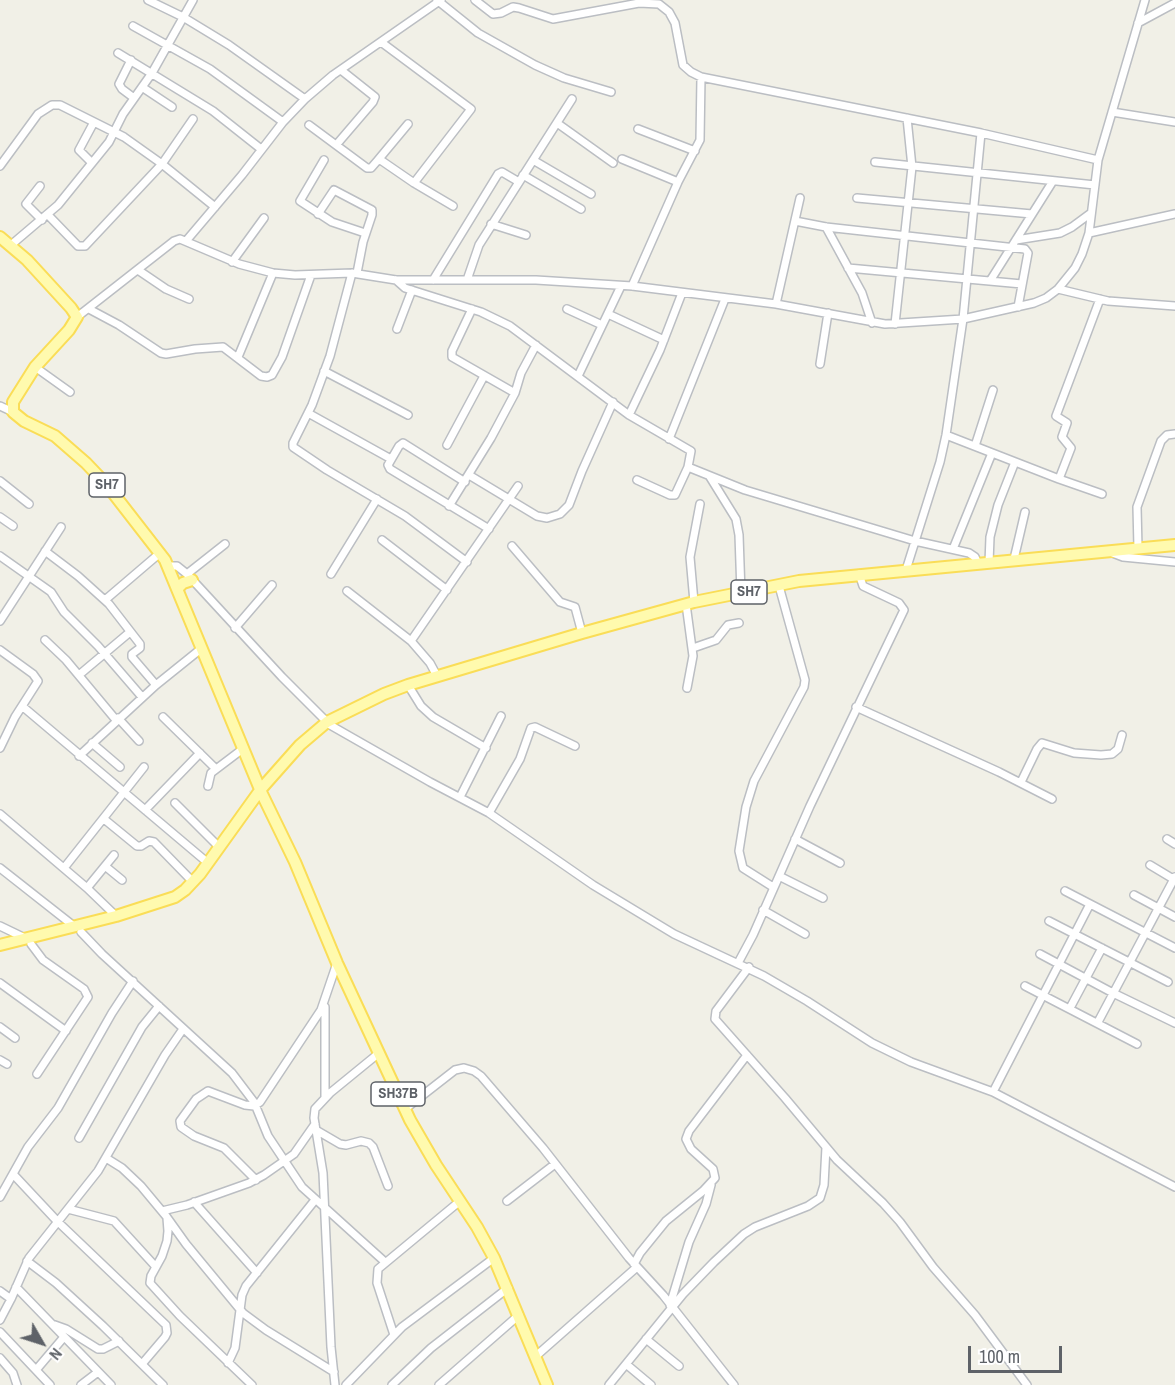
<!DOCTYPE html>
<style>
body{margin:0}
#map{position:relative;width:1175px;height:1385px;overflow:hidden;background:#f1f0e7;font-family:"Archivo Narrow",sans-serif}
canvas{display:block}
.north{position:absolute;left:12px;top:1313px;width:60px;height:60px;-webkit-text-stroke:4px #fff;paint-order:stroke;rotate:129deg;font-size:16px;font-weight:700;line-height:24px;text-align:center;color:#5e6268}
.north::after{content:'';display:block;margin:auto;width:21px;height:27px;background:#5e6268;clip-path:polygon(50% 0,100% 100%,50% 72%,0 100%)}
.scale{position:absolute;left:968px;top:1346px;width:94px;height:27px;box-sizing:border-box;border:3px solid #5e6268;border-top:0;padding-left:8px;font-size:18px;line-height:21px;white-space:nowrap;color:#5e6268;-webkit-text-stroke:4px #fff;paint-order:stroke}
</style>
<div id="map">
<canvas width="1175" height="1385"></canvas>
<div class="north">N</div>
<div class="scale">100 m</div>
</div>
<script>
const c = document.querySelector('canvas').getContext('2d');
c.lineJoin = 'round';
const poly = rows => new Path2D(rows.map(r => 'M' + r).join(''));
function trace(path, color, width, dash) { c.strokeStyle = color; c.lineWidth = width; c.lineCap = dash ? 'butt' : 'round'; c.setLineDash(dash || []); c.stroke(path); }
function drawText(font, color, halo, rows, align = 'center') {
  c.font = font + ' "Archivo Narrow",sans-serif'; c.lineWidth = 6; c.setLineDash([]); c.textBaseline = 'middle'; c.strokeStyle = halo; c.fillStyle = color; for (const [text, x, y, turn = 0] of rows) {
    c.save(); c.translate(x, y); c.rotate((+turn || 0) * Math.PI / 180); c.textAlign = isNaN(turn) ? turn : align; if (halo) c.strokeText(text, 0, 0); c.fillText(text, 0, 0); c.restore();
  }
}
const minor = poly([
 [148,0,183,17,229,45,305,99],
 [437,0,478,33,535,65,564,78,611,92],
 [475,0,493,14,501,13,513,7,519,8,553,19,639,3,659,4,669,12,675,23,683,65,691,72,701,77,981,133,1098,160],
 [1138,23,1175,3],
 [133,26,210,69,283,122],
 [381,42,471,109,414,183],
 [118,53,213,111,261,149],
 [131,60,119,84,122,89,134,98],
 [142,87,172,107],
 [1112,112,1175,122],
 [557,123,613,163],
 [309,125,367,168,371,168,378,160,382,161,414,183,453,206],
 [638,129,695,151],
 [337,144,373,102,375,97,341,70],
 [622,159,678,182],
 [324,160,300,201,332,222,365,233],
 [378,160,408,124],
 [533,160,591,194],
 [875,162,1095,185],
 [92,163,79,150,94,122],
 [0,166,38,114,52,105,60,105,124,137,162,164,215,207],
 [523,175,581,209],
 [40,186,26,204,42,220],
 [857,198,1032,214],
 [318,214,334,190,372,210,372,215,363,242,357,273],
 [48,215,78,246,85,246,162,164,193,119],
 [795,221,826,227,1025,249,1028,253,1018,307],
 [491,224,526,235],
 [826,227,862,293,872,323],
 [1089,233,1175,214],
 [1016,240,1060,233,1072,227,1091,213],
 [186,241,242,175,283,122,305,99,333,75,441,0],
 [11,245,58,205,109,142,123,114,152,73,193,0],
 [232,262,264,218],
 [848,268,1022,284],
 [138,270,166,289,189,299],
 [352,273,330,356,312,405,293,443,293,447,327,470,405,516,467,562],
 [396,280,405,288,481,312,510,326,629,415,691,451,688,467,675,495,670,495,637,480],
 [433,280,498,174,502,172,519,182],
 [467,280,479,245,572,99],
 [990,281,1053,181],
 [632,286,678,182,700,140,701,77],
 [1058,289,1108,301,1175,306],
 [776,304,800,198],
 [89,309,119,325,161,353,166,354,195,349,223,347,261,376,267,377,272,375,282,357,311,275],
 [472,309,452,351,452,357,515,393],
 [567,309,602,325],
 [608,314,664,340],
 [77,317,174,241,180,239,239,264,273,273,295,275,352,273,396,280,536,280,632,286,776,304,885,324,963,319,1034,303,1046,298,1058,289,1075,268,1082,254,1089,233,1098,160,1145,0],
 [895,324,912,167,907,118],
 [397,329,412,290],
 [238,357,273,273],
 [820,364,828,313],
 [35,367,70,392],
 [324,371,408,415],
 [578,376,621,286],
 [0,406,13,412],
 [308,413,391,459],
 [629,415,660,350,682,293],
 [946,435,1059,479,1102,494],
 [669,439,725,299],
 [447,445,484,376],
 [975,446,993,390],
 [688,467,745,490,915,541,969,553,975,557,978,564],
 [469,475,537,516,547,518,560,514,569,505,582,471,613,402],
 [710,477,736,519,739,535,741,593],
 [1059,479,1071,448,1062,437,1067,423,1056,416,1100,299],
 [0,481,29,504],
 [465,482,403,443,399,446,388,465,390,469,489,529],
 [449,506,491,438,515,393,521,373,536,345],
 [0,517,13,526],
 [382,540,447,590],
 [512,546,560,602,575,607,582,633],
 [1138,548,1137,507,1161,441,1167,435,1175,434],
 [953,549,992,453],
 [45,551,78,576,109,604,140,644,140,648,132,654,132,657,156,685],
 [1110,552,1123,557,1175,562],
 [0,556,51,592,64,612,98,646,142,697],
 [1014,559,1025,512],
 [989,563,990,537,998,505,1015,462],
 [168,566,177,566,187,574,282,677,330,725,430,782,489,813,593,885,674,934,764,976,807,1001,872,1043,911,1062,993,1092,1175,1187],
 [906,570,940,462,946,435,963,319,981,133],
 [187,574,225,544],
 [331,574,377,499],
 [347,591,411,641,430,663,437,676],
 [105,600,160,553],
 [694,602,690,557,700,504],
 [686,604,693,656,687,688],
 [0,621,61,527],
 [235,628,272,585],
 [45,640,66,660,116,720],
 [411,641,518,486],
 [693,648,716,640,728,625,739,623],
 [0,650,33,674,38,681,15,717,0,748],
 [79,675,130,632],
 [408,685,421,706,433,717,486,748],
 [22,706,208,863],
 [856,707,999,772,1052,799],
 [163,717,216,769],
 [118,718,139,741],
 [92,743,120,767],
 [79,756,156,685,202,648],
 [1021,782,1037,749,1042,743,1074,753,1101,755,1112,754,1118,749,1122,735],
 [208,786,211,773,244,748],
 [460,797,501,716],
 [175,803,219,847],
 [145,810,200,753],
 [489,813,520,759,531,728,535,727,575,746],
 [0,814,87,888,116,916],
 [104,819,137,846,141,846,149,841,154,842,193,882],
 [795,839,840,863],
 [1167,839,1175,844],
 [1150,865,1175,880],
 [105,866,122,880],
 [0,868,75,927],
 [64,868,144,767],
 [779,876,823,898],
 [773,887,743,868,739,851,746,807,754,781,804,687,805,680,779,586],
 [87,888,114,855],
 [1065,891,1175,948],
 [1134,895,1175,917],
 [763,910,805,934],
 [1049,921,1168,982],
 [0,926,27,939],
 [81,932,102,954,232,1073,254,1102,268,1136,302,1187,385,1262],
 [31,944,43,960,84,989,88,997,37,1074],
 [1040,954,1113,993,1175,1023],
 [738,963,753,935,810,806,904,610,899,603,863,586,859,574],
 [749,967,716,1011,715,1019,785,1098,837,1160,883,1203,900,1222,933,1267,975,1315,1027,1385],
 [0,983,66,1031],
 [1025,986,1137,1044],
 [325,1007,325,1097],
 [1070,1008,1102,948],
 [1098,1022,1175,877],
 [0,1027,15,1038],
 [0,1060,7,1064],
 [993,1092,1090,904],
 [405,1109,455,1070,464,1068,474,1071,481,1076,543,1148,629,1258,663,1295,734,1385],
 [316,1130,340,1144,346,1145,361,1141,369,1143,373,1147,388,1186],
 [79,1138,142,1027,159,1006],
 [106,1158,122,1168,141,1186,166,1216,186,1244,243,1313,266,1330,334,1372],
 [13,1174,57,1221,166,1325,167,1333,165,1337,142,1364],
 [256,1180,224,1148,194,1136,181,1127,180,1121,196,1099,208,1091,245,1105,254,1106,260,1102,321,1010,337,963],
 [0,1197,28,1147,58,1108,112,1013,133,981],
 [507,1201,555,1164],
 [194,1202,257,1273],
 [68,1209,114,1221,156,1267],
 [162,1211,187,1205,249,1183,264,1175,294,1154,315,1124],
 [167,1218,168,1231,167,1241,162,1256,151,1276,150,1283,180,1316,252,1385],
 [27,1261,56,1283,103,1326,163,1385],
 [634,1264,640,1253,666,1221,703,1191,715,1178,713,1169,691,1149,686,1139,689,1131,747,1055],
 [16,1287,111,1385],
 [0,1291,11,1299],
 [670,1305,689,1242,706,1204,711,1185],
 [0,1320,11,1299,29,1258,98,1171,165,1055,183,1029],
 [52,1324,66,1329,98,1349,103,1349,119,1341],
 [0,1332,50,1385],
 [394,1335,377,1283,378,1269,460,1201],
 [646,1339,679,1366],
 [536,1356,637,1267],
 [0,1358,13,1373,17,1385],
 [228,1363,235,1348,242,1295,246,1286,315,1200],
 [626,1364,651,1385],
 [36,1370,64,1337],
 [81,1385,98,1372],
 [335,1385,331,1347,323,1173,314,1118,315,1109,330,1093,379,1053],
 [346,1385,402,1327,494,1258],
 [392,1385,431,1348,508,1288],
 [439,1385,519,1315],
 [609,1385,683,1294,714,1262,744,1234,755,1227,808,1206,820,1198,824,1185,826,1147]
]);
const primary = poly([
 [0,237,27,260,71,308,77,317,69,330,35,367,13,402,13,412,24,421,55,436,86,463,106,484,165,560,262,794,295,862,337,963,410,1120,436,1165,477,1227,494,1258,547,1385],
 [178,588,183,583,192,580],
 [0,945,116,916,175,897,185,890,200,874,261,789,300,745,327,722,384,694,408,685,582,633,694,602,799,581,1175,545]
]);
const shields = [
 [107,485,36],
 [749,592,36],
 [398,1094,54]
];
const shieldNames = [
 ["SH7",107,485],
 ["SH7",749,592],
 ["SH37B",398,1094]
];
trace(minor, '#bbbec3', 10);
trace(primary, '#fadd57', 14);
trace(minor, '#fff', 7);
trace(primary, '#fffaae', 10);
for (const [x, y, w] of shields) { const box = new Path2D(); box.roundRect(x - w / 2, y - 12, w, 24, 4.5); c.fillStyle = '#fff'; c.fill(box); trace(box, '#5e6268', 1.5); }
drawText('bold 15px', '#5e6268', null, shieldNames);
</script>
